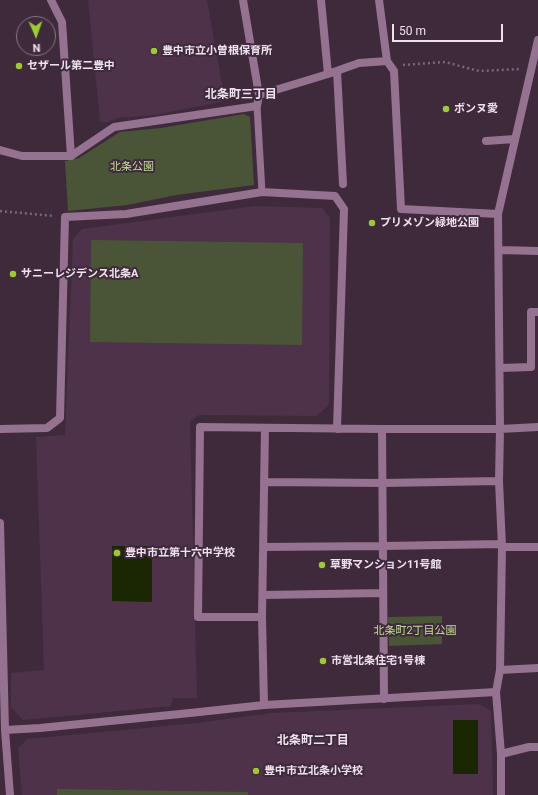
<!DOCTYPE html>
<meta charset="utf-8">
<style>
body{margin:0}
#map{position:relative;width:538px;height:795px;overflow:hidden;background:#3f2a3c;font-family:Roboto,sans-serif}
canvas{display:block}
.north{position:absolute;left:16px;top:16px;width:40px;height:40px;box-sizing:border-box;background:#3f2a3c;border:1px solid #857382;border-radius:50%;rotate:178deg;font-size:11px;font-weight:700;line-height:16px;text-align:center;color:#eee0ec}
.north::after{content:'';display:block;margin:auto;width:14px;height:18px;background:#9cca31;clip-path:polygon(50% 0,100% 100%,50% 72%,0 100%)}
.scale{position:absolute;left:392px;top:24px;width:111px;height:18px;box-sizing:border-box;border:2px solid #eee0ec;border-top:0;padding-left:5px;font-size:12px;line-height:14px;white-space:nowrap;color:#eee0ec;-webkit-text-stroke:3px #3f2a3c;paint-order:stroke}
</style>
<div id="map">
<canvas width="538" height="795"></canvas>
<div class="north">N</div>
<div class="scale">50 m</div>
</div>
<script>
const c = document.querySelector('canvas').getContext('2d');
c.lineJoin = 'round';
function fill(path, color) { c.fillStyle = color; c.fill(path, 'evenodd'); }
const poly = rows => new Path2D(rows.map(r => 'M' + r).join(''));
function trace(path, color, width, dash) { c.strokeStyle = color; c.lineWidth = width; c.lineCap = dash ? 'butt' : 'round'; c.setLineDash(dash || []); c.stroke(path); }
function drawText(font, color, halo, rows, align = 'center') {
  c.font = font + ' Roboto,"Noto Sans JP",sans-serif'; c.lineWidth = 4; c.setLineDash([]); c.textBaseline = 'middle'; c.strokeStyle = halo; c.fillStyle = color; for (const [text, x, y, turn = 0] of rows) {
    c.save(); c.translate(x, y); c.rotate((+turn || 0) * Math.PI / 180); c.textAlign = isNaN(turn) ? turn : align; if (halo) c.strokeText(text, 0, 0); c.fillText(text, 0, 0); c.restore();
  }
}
const built = poly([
 [88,0,207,0,225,101,155,115,118,118,108,122,100,122],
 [255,206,322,208,330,218,329,405,316,416,199,415,190,421,197,698,173,698,171,706,23,720,11,707,11,673,44,670,36,437,65,435,73,239,82,229],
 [479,704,491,711,493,795,22,795,18,748,28,739,197,723,271,713]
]);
const green = poly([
 [244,114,250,117,254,185,176,195,127,205,68,211,65,161,79,158,120,132,161,128],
 [91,240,303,243,302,345,90,342],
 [442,616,442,644,389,646,388,617],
 [57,789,248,792,248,795,57,795]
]);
const water = poly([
 [112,546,152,546,152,602,112,601],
 [453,720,478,720,478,774,453,774]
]);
const path = poly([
 [403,65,445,62,471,69,480,71,521,69],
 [0,211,54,216]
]);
const service = poly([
 [257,106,262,192]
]);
const minor = poly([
 [51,0,62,22,71,156],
 [243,0,259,95],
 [321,0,328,74],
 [387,61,394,71,401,209,498,214],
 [337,71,343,184],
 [486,141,515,139],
 [0,150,22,156,71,156,114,127,257,106,259,95,328,74,359,63,387,61,379,0],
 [499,250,538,251],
 [500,368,531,367,531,312,538,312],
 [0,429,47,428,60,418,65,217,126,214,262,192,335,196,344,209,337,429],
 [382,429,384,699],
 [264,482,383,483,499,481],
 [0,523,5,730,10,795],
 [263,547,383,546,502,544],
 [502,547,538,547],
 [263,595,383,593],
 [262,617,198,617,200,427,382,429,500,429,538,427],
 [500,670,538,668],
 [264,705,262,617,265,428],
 [5,730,40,728,190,713,264,705,496,692],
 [501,754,529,747,538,747],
 [501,795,501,754,496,692,500,670,502,547,499,481,500,429,498,214,538,40]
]);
const markers = [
 [154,51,4,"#9cca31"],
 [19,66,4,"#9cca31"],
 [446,109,4,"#9cca31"],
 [372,223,4,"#9cca31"],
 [13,274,4,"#9cca31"],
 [117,553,4,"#9cca31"],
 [322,565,4,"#9cca31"],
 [323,661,4,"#9cca31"],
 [256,771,4,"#9cca31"]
];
const poiNames = [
 ["豊中市立小曽根保育所",162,51],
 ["セザール第二豊中",27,66],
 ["ボンヌ愛",454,109],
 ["プリメゾン緑地公園",380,223],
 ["サニーレジデンス北条A",21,274],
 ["豊中市立第十六中学校",125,553],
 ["草野マンション11号館",330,565],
 ["市営北条住宅1号棟",331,661],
 ["豊中市立北条小学校",264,771]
];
const parkNames = [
 ["北条公園",132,167],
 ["北条町2丁目公園",415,631]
];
const neighbourhoodNames = [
 ["北条町三丁目",241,95],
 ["北条町二丁目",313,741]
];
fill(built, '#4d3249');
fill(green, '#4a5537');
fill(water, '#1b2603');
trace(path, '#7a6777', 2.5, [2, 3]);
trace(service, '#95728f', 7);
trace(minor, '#95728f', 8);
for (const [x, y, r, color] of markers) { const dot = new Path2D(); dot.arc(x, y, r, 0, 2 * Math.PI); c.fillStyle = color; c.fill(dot); trace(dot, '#3f2a3c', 1.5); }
drawText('bold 11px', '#eee0ec', '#3f2a3c', poiNames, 'left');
drawText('11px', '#c1de93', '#3f2a3c', parkNames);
drawText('bold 12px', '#eee0ec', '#3f2a3c', neighbourhoodNames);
</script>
